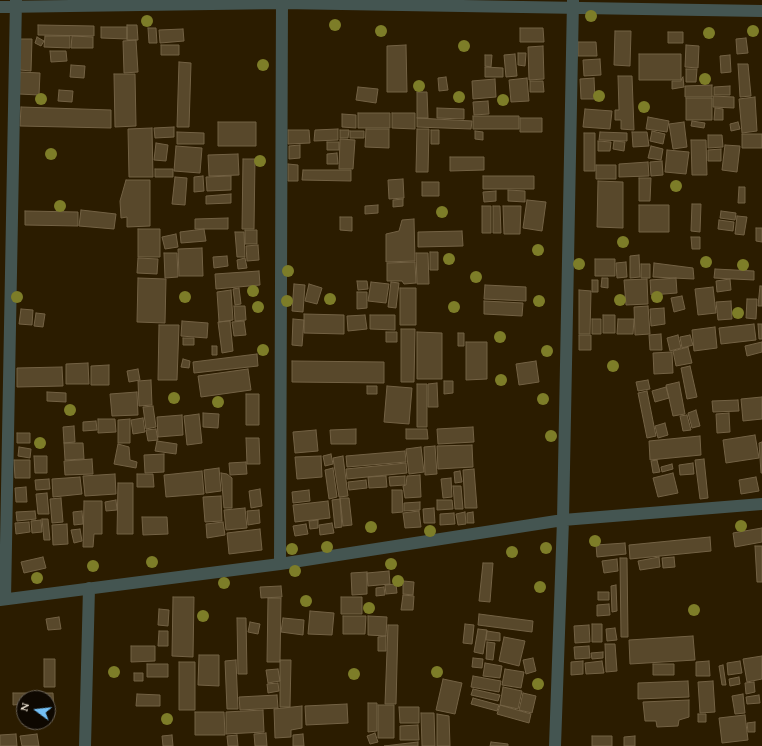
<!DOCTYPE html>
<style>
body{margin:0}
#map{position:relative;width:762px;height:746px;overflow:hidden;background:#2b1c00;font-family:Spectral,serif}
canvas{display:block}
.north{position:absolute;left:16px;top:690px;width:40px;height:40px;box-sizing:border-box;background:#0e0801;border:1px solid #686055;border-radius:50%;rotate:285deg;font-size:11px;font-weight:700;line-height:16px;text-align:center;color:#eee4d3}
.north::after{content:'';display:block;margin:auto;width:14px;height:18px;background:#74c0f6;clip-path:polygon(50% 0,100% 100%,50% 72%,0 100%)}
</style>
<div id="map">
<canvas width="762" height="746"></canvas>
<div class="north">N</div>
</div>
<script>
const c = document.querySelector('canvas').getContext('2d');
c.lineJoin = 'round';
function fill(path, color) { c.fillStyle = color; c.fill(path, 'evenodd'); }
const poly = rows => new Path2D(rows.map(r => 'M' + r).join(''));
function trace(path, color, width, dash) { c.strokeStyle = color; c.lineWidth = width; c.lineCap = dash ? 'butt' : 'round'; c.setLineDash(dash || []); c.stroke(path); }
const building = poly([
 [38,25,94,26,94,36,38,35,38,25],
 [127,25,137,25,138,40,127,40,127,25],
 [101,27,127,27,127,39,101,38,101,27],
 [148,28,156,28,157,43,149,43,148,28],
 [520,28,543,28,544,42,520,42,520,28],
 [183,29,184,41,160,43,159,30,183,29],
 [615,31,631,31,630,66,614,65,615,31],
 [668,32,683,32,683,43,668,43,668,32],
 [45,36,70,36,70,48,44,47,45,36],
 [72,36,93,37,93,48,71,48,72,36],
 [37,37,44,41,41,46,35,43,37,37],
 [746,38,748,53,737,54,736,39,746,38],
 [20,39,32,39,31,71,20,70,20,39],
 [136,40,138,72,124,73,123,41,136,40],
 [578,42,596,42,597,56,578,56,578,42],
 [161,45,179,45,179,55,161,55,161,45],
 [406,45,407,92,387,92,387,46,406,45],
 [686,45,699,46,698,68,685,67,686,45],
 [543,46,544,79,529,80,528,47,543,46],
 [50,51,66,51,67,61,51,62,50,51],
 [518,53,526,53,525,66,518,65,518,53],
 [515,54,517,76,506,77,504,55,515,54],
 [639,54,681,54,681,80,639,80,639,54],
 [485,55,492,55,491,67,485,66,485,55],
 [730,55,731,72,721,73,720,56,730,55],
 [600,59,601,75,584,76,583,60,600,59],
 [179,62,191,63,189,127,177,127,179,62],
 [738,64,748,64,751,96,740,97,738,64],
 [71,65,85,66,84,78,70,77,71,65],
 [485,67,503,68,503,77,485,77,485,67],
 [686,69,697,69,696,82,686,82,686,69],
 [20,72,40,73,39,95,19,94,20,72],
 [114,74,135,74,136,126,115,127,114,74],
 [618,76,632,76,634,130,621,129,621,120,615,120,615,110,619,110,618,76],
 [446,77,448,90,439,91,438,78,446,77],
 [683,77,684,87,672,89,672,81,681,81,682,78,683,77],
 [527,78,529,101,511,102,509,80,527,78],
 [594,78,595,99,581,99,580,79,594,78],
 [495,79,496,97,473,99,472,81,495,79],
 [530,81,543,81,544,92,530,92,530,81],
 [712,85,712,97,685,97,685,86,712,85],
 [730,86,730,95,714,95,714,87,730,86],
 [358,87,378,89,376,103,356,100,358,87],
 [59,90,73,91,72,102,58,101,59,90],
 [417,92,427,92,428,118,417,118,417,92],
 [713,96,734,97,734,108,713,107,713,96],
 [755,97,757,131,742,133,739,99,755,97],
 [686,98,712,98,712,120,686,120,686,98],
 [488,101,489,114,474,115,473,102,488,101],
 [21,107,111,110,111,128,20,126,21,107],
 [437,108,464,109,464,119,437,118,437,108],
 [715,108,723,109,723,120,714,120,715,108],
 [585,109,612,111,610,129,583,127,585,109],
 [358,113,390,113,390,128,358,128,358,113],
 [392,113,415,113,415,129,392,128,392,113],
 [342,114,356,115,356,128,342,127,342,114],
 [473,116,519,116,519,129,473,129,473,116],
 [648,117,669,121,667,132,646,129,648,117],
 [417,118,472,121,471,129,417,127,417,118],
 [520,118,542,118,542,132,520,132,520,118],
 [692,121,705,123,704,128,691,126,692,121],
 [218,122,256,122,256,146,218,146,218,122],
 [684,122,687,147,673,149,669,124,684,122],
 [738,122,740,129,731,131,730,124,738,122],
 [174,127,174,137,155,138,154,128,174,127],
 [152,128,153,177,129,177,128,129,152,128],
 [338,129,338,140,314,141,315,130,338,129],
 [366,129,389,129,389,148,365,147,366,129],
 [417,129,429,129,428,172,416,172,417,129],
 [288,130,309,130,310,143,288,144,288,130],
 [340,130,349,130,348,138,340,138,340,130],
 [431,130,439,130,439,144,431,144,431,130],
 [350,131,364,131,364,138,350,138,350,131],
 [475,131,483,132,483,140,475,139,475,131],
 [652,131,665,134,663,144,650,141,652,131],
 [177,132,204,133,204,144,177,144,177,132],
 [600,132,627,133,627,141,599,140,600,132],
 [632,132,647,132,649,146,633,147,632,132],
 [584,133,595,133,595,171,584,171,584,133],
 [742,134,762,134,762,148,742,148,742,134],
 [708,135,722,135,723,147,708,148,708,135],
 [340,139,355,140,353,169,339,169,340,139],
 [691,140,706,140,707,175,692,175,691,140],
 [598,141,611,142,610,151,598,151,598,141],
 [614,141,625,142,624,151,613,149,614,141],
 [327,142,339,142,339,150,327,150,327,142],
 [156,143,168,145,166,161,154,160,156,143],
 [300,145,300,158,289,159,289,146,300,145],
 [725,145,740,146,737,172,722,170,725,145],
 [176,146,202,148,200,173,174,171,176,146],
 [651,146,663,149,661,160,648,158,651,146],
 [721,149,721,161,708,161,708,150,721,149],
 [667,150,689,152,686,174,665,172,667,150],
 [337,153,338,164,327,164,327,154,337,153],
 [238,154,239,175,209,176,208,155,238,154],
 [450,157,484,157,484,170,450,171,450,157],
 [243,159,255,159,254,229,242,229,243,159],
 [662,161,663,175,651,176,650,162,662,161],
 [648,162,649,176,619,177,619,164,648,162],
 [288,164,298,165,298,181,288,181,288,164],
 [596,165,616,165,616,179,596,179,596,165],
 [155,169,173,169,173,177,155,177,155,169],
 [303,170,351,170,351,181,302,180,303,170],
 [203,176,204,191,194,192,194,177,203,176],
 [231,176,231,190,207,191,206,177,231,176],
 [483,176,534,176,534,189,483,189,483,176],
 [175,177,187,178,185,205,172,204,175,177],
 [639,178,651,178,650,201,639,201,639,178],
 [403,179,404,198,389,199,388,180,403,179],
 [126,180,150,180,150,226,127,227,127,217,121,218,120,201,126,180],
 [598,181,623,182,623,228,597,227,598,181],
 [422,182,439,182,439,196,422,196,422,182],
 [739,187,745,187,745,203,738,203,739,187],
 [508,190,525,191,525,202,508,201,508,190],
 [496,191,496,201,484,202,483,192,496,191],
 [231,194,231,203,206,204,206,196,231,194],
 [403,199,403,206,393,207,393,200,403,199],
 [527,200,546,202,542,231,523,228,527,200],
 [692,204,701,204,700,232,691,231,692,204],
 [378,205,378,213,365,214,365,206,378,205],
 [639,205,669,205,669,232,639,232,639,205],
 [482,206,491,206,491,233,482,233,482,206],
 [493,206,500,206,501,233,493,233,493,206],
 [503,206,521,206,520,234,504,234,503,206],
 [81,210,116,214,114,229,79,226,81,210],
 [25,211,78,212,78,226,25,225,25,211],
 [721,211,736,213,735,220,720,218,721,211],
 [737,216,747,217,744,235,735,234,737,216],
 [340,217,352,217,352,231,340,230,340,217],
 [228,218,228,229,195,229,195,219,228,218],
 [414,219,415,261,386,262,386,234,399,231,402,220,414,219],
 [719,220,734,222,733,231,718,229,719,220],
 [756,228,762,228,762,242,756,241,756,228],
 [138,229,160,229,160,257,138,257,138,229],
 [204,229,206,241,181,243,180,232,204,229],
 [245,230,257,230,257,244,245,244,245,230],
 [462,231,463,246,418,247,418,232,462,231],
 [235,232,244,232,245,257,237,257,235,232],
 [176,234,178,247,165,249,162,237,176,234],
 [691,237,700,237,700,249,692,249,691,237],
 [258,245,259,260,247,261,246,246,258,245],
 [202,248,203,276,179,276,178,249,202,248],
 [430,252,438,252,438,270,430,270,430,252],
 [164,253,177,253,178,277,165,278,164,253],
 [416,253,428,253,429,284,417,284,416,253],
 [639,255,640,277,630,278,630,256,639,255],
 [227,256,228,266,214,268,213,257,227,256],
 [138,258,158,259,157,274,137,273,138,258],
 [245,258,247,268,238,269,237,260,245,258],
 [595,259,615,259,615,276,595,276,595,259],
 [415,262,416,283,404,284,402,281,387,281,387,263,415,262],
 [626,262,627,277,617,278,616,263,626,262],
 [654,263,693,268,694,279,653,277,654,263],
 [641,264,650,264,650,278,641,278,641,264],
 [715,269,754,271,754,280,714,278,715,269],
 [259,271,260,285,216,289,215,274,259,271],
 [138,278,166,279,165,323,137,322,138,278],
 [602,278,608,278,608,288,601,287,602,278],
 [676,278,677,293,651,295,650,280,676,278],
 [647,279,648,304,626,305,624,280,647,279],
 [730,279,731,290,717,292,716,281,730,279],
 [592,280,598,280,598,292,592,292,592,280],
 [357,281,367,281,368,289,358,290,357,281],
 [371,282,389,284,386,303,368,301,371,282],
 [391,282,399,283,396,308,388,307,391,282],
 [294,284,305,285,303,312,292,311,294,284],
 [309,284,322,288,317,304,305,301,309,284],
 [485,285,526,287,526,301,484,299,485,285],
 [760,286,762,286,762,306,758,306,760,286],
 [713,287,716,313,698,315,695,289,713,287],
 [239,288,241,304,235,305,233,289,239,288],
 [400,288,416,288,416,325,400,325,400,288],
 [231,290,233,320,219,322,217,292,231,290],
 [579,290,591,291,590,334,579,334,579,290],
 [357,292,367,292,367,308,357,309,357,292],
 [682,296,685,309,674,312,671,298,682,296],
 [747,299,757,299,756,319,746,318,747,299],
 [484,301,523,303,522,316,484,314,484,301],
 [731,301,732,319,718,320,716,302,731,301],
 [234,306,245,306,246,320,235,321,234,306],
 [648,306,650,334,635,335,634,307,648,306],
 [664,308,665,324,651,326,650,309,664,308],
 [21,309,33,310,32,325,19,324,21,309],
 [36,313,45,314,43,327,34,326,36,313],
 [304,314,344,315,344,334,304,333,304,314],
 [365,315,367,329,348,331,347,316,365,315],
 [370,315,395,315,395,330,370,329,370,315],
 [603,315,615,315,615,333,603,333,603,315],
 [293,319,304,320,302,346,292,345,293,319],
 [592,319,601,319,601,334,592,334,592,319],
 [618,319,634,319,633,334,617,334,618,319],
 [182,321,208,323,207,338,181,336,182,321],
 [230,321,233,351,222,353,218,322,230,321],
 [244,321,246,335,234,336,232,322,244,321],
 [754,324,756,340,721,344,719,328,754,324],
 [758,324,762,324,762,339,759,339,758,324],
 [159,325,179,325,177,380,158,380,159,325],
 [715,327,717,348,694,351,692,330,715,327],
 [401,329,415,329,414,382,401,382,401,329],
 [386,332,397,332,397,342,386,342,386,332],
 [417,332,442,333,442,379,417,379,417,332],
 [458,333,464,333,464,346,458,346,458,333],
 [661,334,662,350,650,350,649,335,661,334],
 [579,335,591,335,591,350,579,350,579,335],
 [678,335,681,348,670,351,667,338,678,335],
 [690,335,693,345,682,348,680,337,690,335],
 [183,338,194,338,194,345,183,345,183,338],
 [466,342,487,342,487,379,466,380,466,342],
 [762,342,762,352,747,356,745,346,762,342],
 [212,346,217,346,217,355,212,355,212,346],
 [688,347,692,363,676,366,673,351,688,347],
 [672,352,673,373,654,374,653,353,672,352],
 [257,354,258,366,194,373,193,362,257,354],
 [183,359,190,361,189,368,181,367,183,359],
 [292,361,384,362,384,383,292,382,292,361],
 [536,361,539,382,519,385,516,364,536,361],
 [88,363,89,384,66,384,66,364,88,363],
 [109,365,109,385,91,385,91,366,109,365],
 [690,366,697,397,687,399,681,368,690,366],
 [62,367,63,386,17,387,17,368,62,367],
 [138,369,140,380,129,382,127,371,138,369],
 [248,369,251,390,201,397,198,376,248,369],
 [151,380,152,405,139,406,138,381,151,380],
 [648,380,650,389,638,391,636,382,648,380],
 [444,381,453,381,453,393,444,394,444,381],
 [679,382,685,414,673,416,666,385,679,382],
 [437,383,438,407,428,407,428,384,437,383],
 [417,384,427,384,427,427,417,427,417,384],
 [367,386,377,386,377,394,367,394,367,386],
 [387,386,412,388,409,424,384,422,387,386],
 [666,387,669,398,655,402,652,391,666,387],
 [647,391,656,436,647,438,638,393,647,391],
 [47,392,66,393,66,402,47,401,47,392],
 [137,392,138,415,112,416,110,394,137,392],
 [246,394,259,394,259,425,246,425,246,394],
 [762,397,762,419,743,421,741,399,762,397],
 [738,400,739,411,713,412,712,401,738,400],
 [153,406,156,427,146,429,143,407,153,406],
 [696,410,700,426,692,428,688,413,696,410],
 [203,413,219,414,218,428,203,427,203,413],
 [729,413,730,432,717,433,716,414,729,413],
 [199,414,202,443,187,445,184,416,199,414],
 [182,415,183,435,158,437,157,417,182,415],
 [687,415,691,430,683,431,680,416,687,415],
 [143,418,145,432,133,434,131,420,143,418],
 [98,419,115,419,116,432,98,433,98,419],
 [130,419,130,443,118,443,118,420,130,419],
 [96,421,97,430,83,431,83,422,96,421],
 [665,423,668,435,658,438,655,426,665,423],
 [74,426,75,442,64,443,63,427,74,426],
 [473,427,474,442,438,444,437,429,473,427],
 [156,429,158,440,148,441,146,430,156,429],
 [356,429,356,444,331,444,330,430,356,429],
 [406,429,427,429,428,439,406,439,406,429],
 [316,430,318,451,295,453,293,432,316,430],
 [17,433,30,433,30,443,17,443,17,433],
 [755,435,759,458,726,463,723,440,755,435],
 [700,436,701,455,650,460,649,441,700,436],
 [246,438,259,438,260,464,247,464,246,438],
 [157,441,177,444,176,454,155,451,157,441],
 [762,442,762,473,761,473,759,443,762,442],
 [64,443,83,443,84,459,65,460,64,443],
 [118,444,129,447,130,460,137,462,136,468,114,464,118,444],
 [472,445,473,467,438,469,437,446,472,445],
 [435,446,437,474,425,475,424,447,435,446],
 [19,447,31,449,30,458,18,456,19,447],
 [421,447,424,472,409,474,406,449,421,447],
 [405,451,406,462,347,467,346,456,405,451],
 [164,454,164,472,145,473,144,455,164,454],
 [331,454,333,464,325,466,323,456,331,454],
 [34,456,47,456,47,473,35,473,34,456],
 [321,456,322,477,297,479,295,457,321,456],
 [343,456,348,496,339,497,333,458,343,456],
 [92,459,93,474,65,475,64,461,92,459],
 [704,459,708,498,700,499,695,460,704,459],
 [14,460,30,460,30,478,15,478,14,460],
 [657,460,660,472,653,473,651,461,657,460],
 [246,462,247,474,230,475,229,463,246,462],
 [406,463,407,473,347,479,346,469,406,463],
 [693,463,694,474,680,475,679,465,693,463],
 [672,464,673,469,662,472,661,467,672,464],
 [219,468,221,491,206,493,204,470,219,468],
 [333,468,337,497,329,499,325,470,333,468],
 [474,469,477,508,465,508,463,470,474,469],
 [202,471,204,494,166,497,164,475,202,471],
 [460,471,462,482,455,483,454,472,460,471],
 [221,473,227,474,232,478,232,508,224,508,221,473],
 [673,473,678,493,658,497,653,478,673,473],
 [115,474,116,494,85,496,83,476,115,474],
 [137,474,153,474,154,487,137,487,137,474],
 [420,475,421,497,405,498,403,486,406,485,407,476,420,475],
 [386,476,387,487,369,488,368,477,386,476],
 [405,476,405,485,390,486,389,477,405,476],
 [80,477,82,494,53,497,52,479,80,477],
 [756,477,759,491,741,494,739,480,756,477],
 [451,478,452,497,443,498,441,479,451,478],
 [49,479,50,489,36,490,35,480,49,479],
 [366,480,367,488,349,490,348,482,366,480],
 [118,483,133,483,133,534,117,534,118,483],
 [453,486,461,486,463,509,455,509,453,486],
 [26,487,27,502,16,502,15,488,26,487],
 [260,489,262,506,251,508,249,491,260,489],
 [309,490,310,501,293,503,292,492,309,490],
 [392,490,402,490,403,512,392,513,392,490],
 [47,493,49,514,38,514,36,494,47,493],
 [221,496,222,521,205,522,203,497,221,496],
 [61,498,63,522,52,523,50,499,61,498],
 [340,498,349,498,352,525,343,526,340,498],
 [340,499,342,527,335,528,332,500,340,499],
 [116,500,117,510,106,511,105,502,116,500],
 [437,500,452,500,453,509,437,510,437,500],
 [84,501,102,501,102,534,94,534,93,547,83,547,84,501],
 [328,501,330,518,295,522,293,505,328,501],
 [420,502,420,510,404,511,404,503,420,502],
 [245,508,247,528,226,530,224,510,245,508],
 [434,508,435,523,424,523,423,509,434,508],
 [259,510,260,523,248,525,247,511,259,510],
 [35,511,36,519,17,521,16,512,35,511],
 [82,511,83,524,74,525,73,512,82,511],
 [419,511,421,527,405,528,403,513,419,511],
 [465,512,466,524,458,525,456,514,465,512],
 [473,512,474,523,467,523,467,513,473,512],
 [454,513,455,524,440,525,440,514,454,513],
 [142,517,167,517,168,534,143,535,142,517],
 [42,519,48,519,50,540,44,540,42,519],
 [41,520,42,532,32,533,31,521,41,520],
 [318,520,318,528,310,529,309,521,318,520],
 [29,522,30,532,16,534,15,523,29,522],
 [223,522,225,535,207,538,206,524,223,522],
 [332,523,334,533,320,535,319,525,332,523],
 [67,524,68,544,53,545,52,525,67,524],
 [306,524,308,534,295,536,293,526,306,524],
 [762,528,762,542,735,547,733,533,762,528],
 [80,529,82,541,74,543,71,530,80,529],
 [260,529,262,550,229,554,227,533,260,529],
 [710,537,711,551,630,559,629,545,710,537],
 [625,543,626,554,597,557,596,545,625,543],
 [755,546,762,546,762,582,757,582,755,546],
 [43,557,46,568,24,573,21,562,43,557],
 [659,557,660,567,640,570,638,561,659,557],
 [674,557,675,567,663,568,662,558,674,557],
 [620,558,627,558,628,637,621,637,620,558],
 [617,559,618,571,604,573,602,561,617,559],
 [483,563,493,563,490,602,479,601,483,563],
 [389,571,390,584,368,586,367,573,389,571],
 [367,572,367,594,352,595,351,573,367,572],
 [403,581,414,582,413,595,403,594,403,581],
 [396,584,397,593,386,594,385,585,396,584],
 [616,585,617,611,612,612,611,586,616,585],
 [281,586,282,597,261,598,260,587,281,586],
 [384,587,385,595,376,596,376,588,384,587],
 [598,592,609,592,609,600,598,600,598,592],
 [403,595,414,596,413,610,401,610,403,595],
 [173,597,194,597,193,657,172,656,173,597],
 [341,597,362,597,362,614,341,614,341,597],
 [268,598,281,598,280,662,267,662,268,598],
 [609,604,610,615,597,616,597,605,609,604],
 [159,609,169,610,168,626,158,625,159,609],
 [310,611,334,613,332,635,308,634,310,611],
 [479,614,533,621,532,632,478,625,479,614],
 [343,616,366,616,365,634,343,634,343,616],
 [368,616,387,617,386,636,368,635,368,616],
 [59,617,61,629,48,630,46,619,59,617],
 [237,618,246,618,247,674,238,674,237,618],
 [283,618,304,620,303,635,281,632,283,618],
 [250,622,260,624,258,634,248,632,250,622],
 [465,624,474,625,472,644,463,643,465,624],
 [592,624,602,624,602,642,592,642,592,624],
 [388,625,398,625,396,704,385,704,388,625],
 [589,625,590,642,575,643,574,626,589,625],
 [615,628,617,640,607,641,606,629,615,628],
 [478,629,487,630,483,654,474,652,478,629],
 [159,631,168,631,168,646,158,646,159,631],
 [487,631,500,633,500,641,486,640,487,631],
 [386,636,386,651,378,651,378,637,386,636],
 [693,636,695,660,630,664,629,640,693,636],
 [504,637,525,641,519,666,499,661,504,637],
 [487,642,495,643,493,660,486,659,487,642],
 [605,644,615,644,617,671,606,672,605,644],
 [131,646,155,646,155,661,131,662,131,646],
 [589,646,590,658,575,659,574,647,589,646],
 [603,652,603,658,592,659,591,653,603,652],
 [199,655,219,655,219,686,198,685,199,655],
 [762,656,762,679,747,682,743,659,762,656],
 [473,658,483,659,482,668,472,667,473,658],
 [533,658,536,671,526,674,523,660,533,658],
 [44,659,55,659,55,687,44,687,44,659],
 [236,660,238,709,227,709,225,661,236,660],
 [280,660,291,660,290,707,280,707,280,660],
 [583,661,583,674,571,675,571,662,583,661],
 [602,661,604,673,586,674,585,663,602,661],
 [709,661,710,676,696,676,696,662,709,661],
 [740,661,742,673,728,675,727,663,740,661],
 [179,662,195,662,195,710,179,710,179,662],
 [485,663,502,666,500,678,483,676,485,663],
 [147,664,168,664,168,677,147,677,147,664],
 [653,664,674,664,674,675,653,675,653,664],
 [723,665,726,685,722,685,719,666,723,665],
 [278,669,280,681,268,683,266,670,278,669],
 [505,669,524,672,521,688,502,685,505,669],
 [134,673,143,673,143,681,134,681,134,673],
 [473,676,501,681,499,692,471,687,473,676],
 [739,677,740,684,730,686,729,679,739,677],
 [443,679,462,683,455,714,436,710,443,679],
 [688,681,689,697,638,699,638,683,688,681],
 [713,681,715,712,700,713,698,682,713,681],
 [754,682,755,692,746,694,745,683,754,682],
 [278,683,279,691,268,693,267,684,278,683],
 [503,687,522,691,518,709,500,705,503,687],
 [473,689,500,695,498,701,471,695,473,689],
 [13,693,28,693,28,698,24,698,24,704,13,705,13,693],
 [45,693,53,693,54,713,48,713,48,698,45,698,45,693],
 [523,693,536,696,532,713,519,710,523,693],
 [137,694,160,695,160,706,136,706,137,694],
 [743,694,745,713,735,714,732,696,743,694],
 [277,695,278,708,240,710,239,697,277,695],
 [759,695,760,703,747,704,746,697,759,695],
 [473,698,499,705,497,711,471,704,473,698],
 [689,700,689,717,679,720,678,726,657,727,656,721,645,721,643,702,689,700],
 [368,703,377,703,377,731,368,732,368,703],
 [347,704,348,723,306,725,305,706,347,704],
 [378,705,394,705,394,738,378,738,378,705],
 [500,705,531,714,529,723,497,714,500,705],
 [302,706,302,728,291,730,291,737,275,738,274,709,302,706],
 [399,707,419,707,419,723,400,723,399,707],
 [263,710,264,732,226,734,226,712,263,710],
 [195,712,224,712,225,735,195,735,195,712],
 [421,713,434,713,435,746,422,746,421,713],
 [437,714,449,716,450,746,437,746,437,714],
 [698,714,706,714,706,722,698,722,698,714],
 [745,715,748,740,722,743,719,718,745,715],
 [755,722,755,732,748,732,747,723,755,722],
 [418,725,419,740,400,740,400,726,418,725],
 [266,733,267,746,255,746,254,734,266,733],
 [375,733,378,742,370,744,367,736,375,733],
 [16,734,17,746,0,746,0,735,16,734],
 [37,734,39,746,22,746,20,736,37,734],
 [303,734,304,746,293,746,293,735,303,734],
 [172,735,173,746,163,746,162,736,172,735],
 [237,735,238,746,228,746,227,736,237,735],
 [592,736,612,736,612,746,592,746,592,736],
 [635,736,635,746,624,746,624,737,635,736],
 [418,742,418,746,384,746,418,742],
 [491,742,508,744,508,746,490,746,491,742]
]);
const street = poly([
 [0,7,282,3,762,11],
 [280,564,282,0],
 [5,599,16,0],
 [0,600,280,564,563,520,762,504],
 [85,746,89,588],
 [555,746,563,520,573,1]
]);
const trees = [
 [591,16],
 [147,21],
 [335,25],
 [381,31],
 [753,31],
 [709,33],
 [464,46],
 [263,65],
 [705,79],
 [419,86],
 [599,96],
 [459,97],
 [41,99],
 [503,100],
 [644,107],
 [51,154],
 [260,161],
 [676,186],
 [60,206],
 [442,212],
 [623,242],
 [538,250],
 [449,259],
 [706,262],
 [579,264],
 [743,265],
 [288,271],
 [476,277],
 [253,291],
 [17,297],
 [185,297],
 [657,297],
 [330,299],
 [620,300],
 [287,301],
 [539,301],
 [258,307],
 [454,307],
 [738,313],
 [500,337],
 [263,350],
 [547,351],
 [613,366],
 [501,380],
 [174,398],
 [543,399],
 [218,402],
 [70,410],
 [551,436],
 [40,443],
 [741,526],
 [371,527],
 [430,531],
 [595,541],
 [327,547],
 [546,548],
 [292,549],
 [512,552],
 [152,562],
 [391,564],
 [93,566],
 [295,571],
 [37,578],
 [398,581],
 [224,583],
 [540,587],
 [306,601],
 [369,608],
 [694,610],
 [203,616],
 [114,672],
 [437,672],
 [354,674],
 [538,684],
 [167,719]
];
fill(building, '#58482b');
trace(building, '#736244', 1);
trace(street, '#445551', 12);
c.fillStyle = '#7d7d28';
for (const [x, y] of trees) { c.beginPath(); c.arc(x, y, 6, 0, 2 * Math.PI); c.fill(); }
</script>
